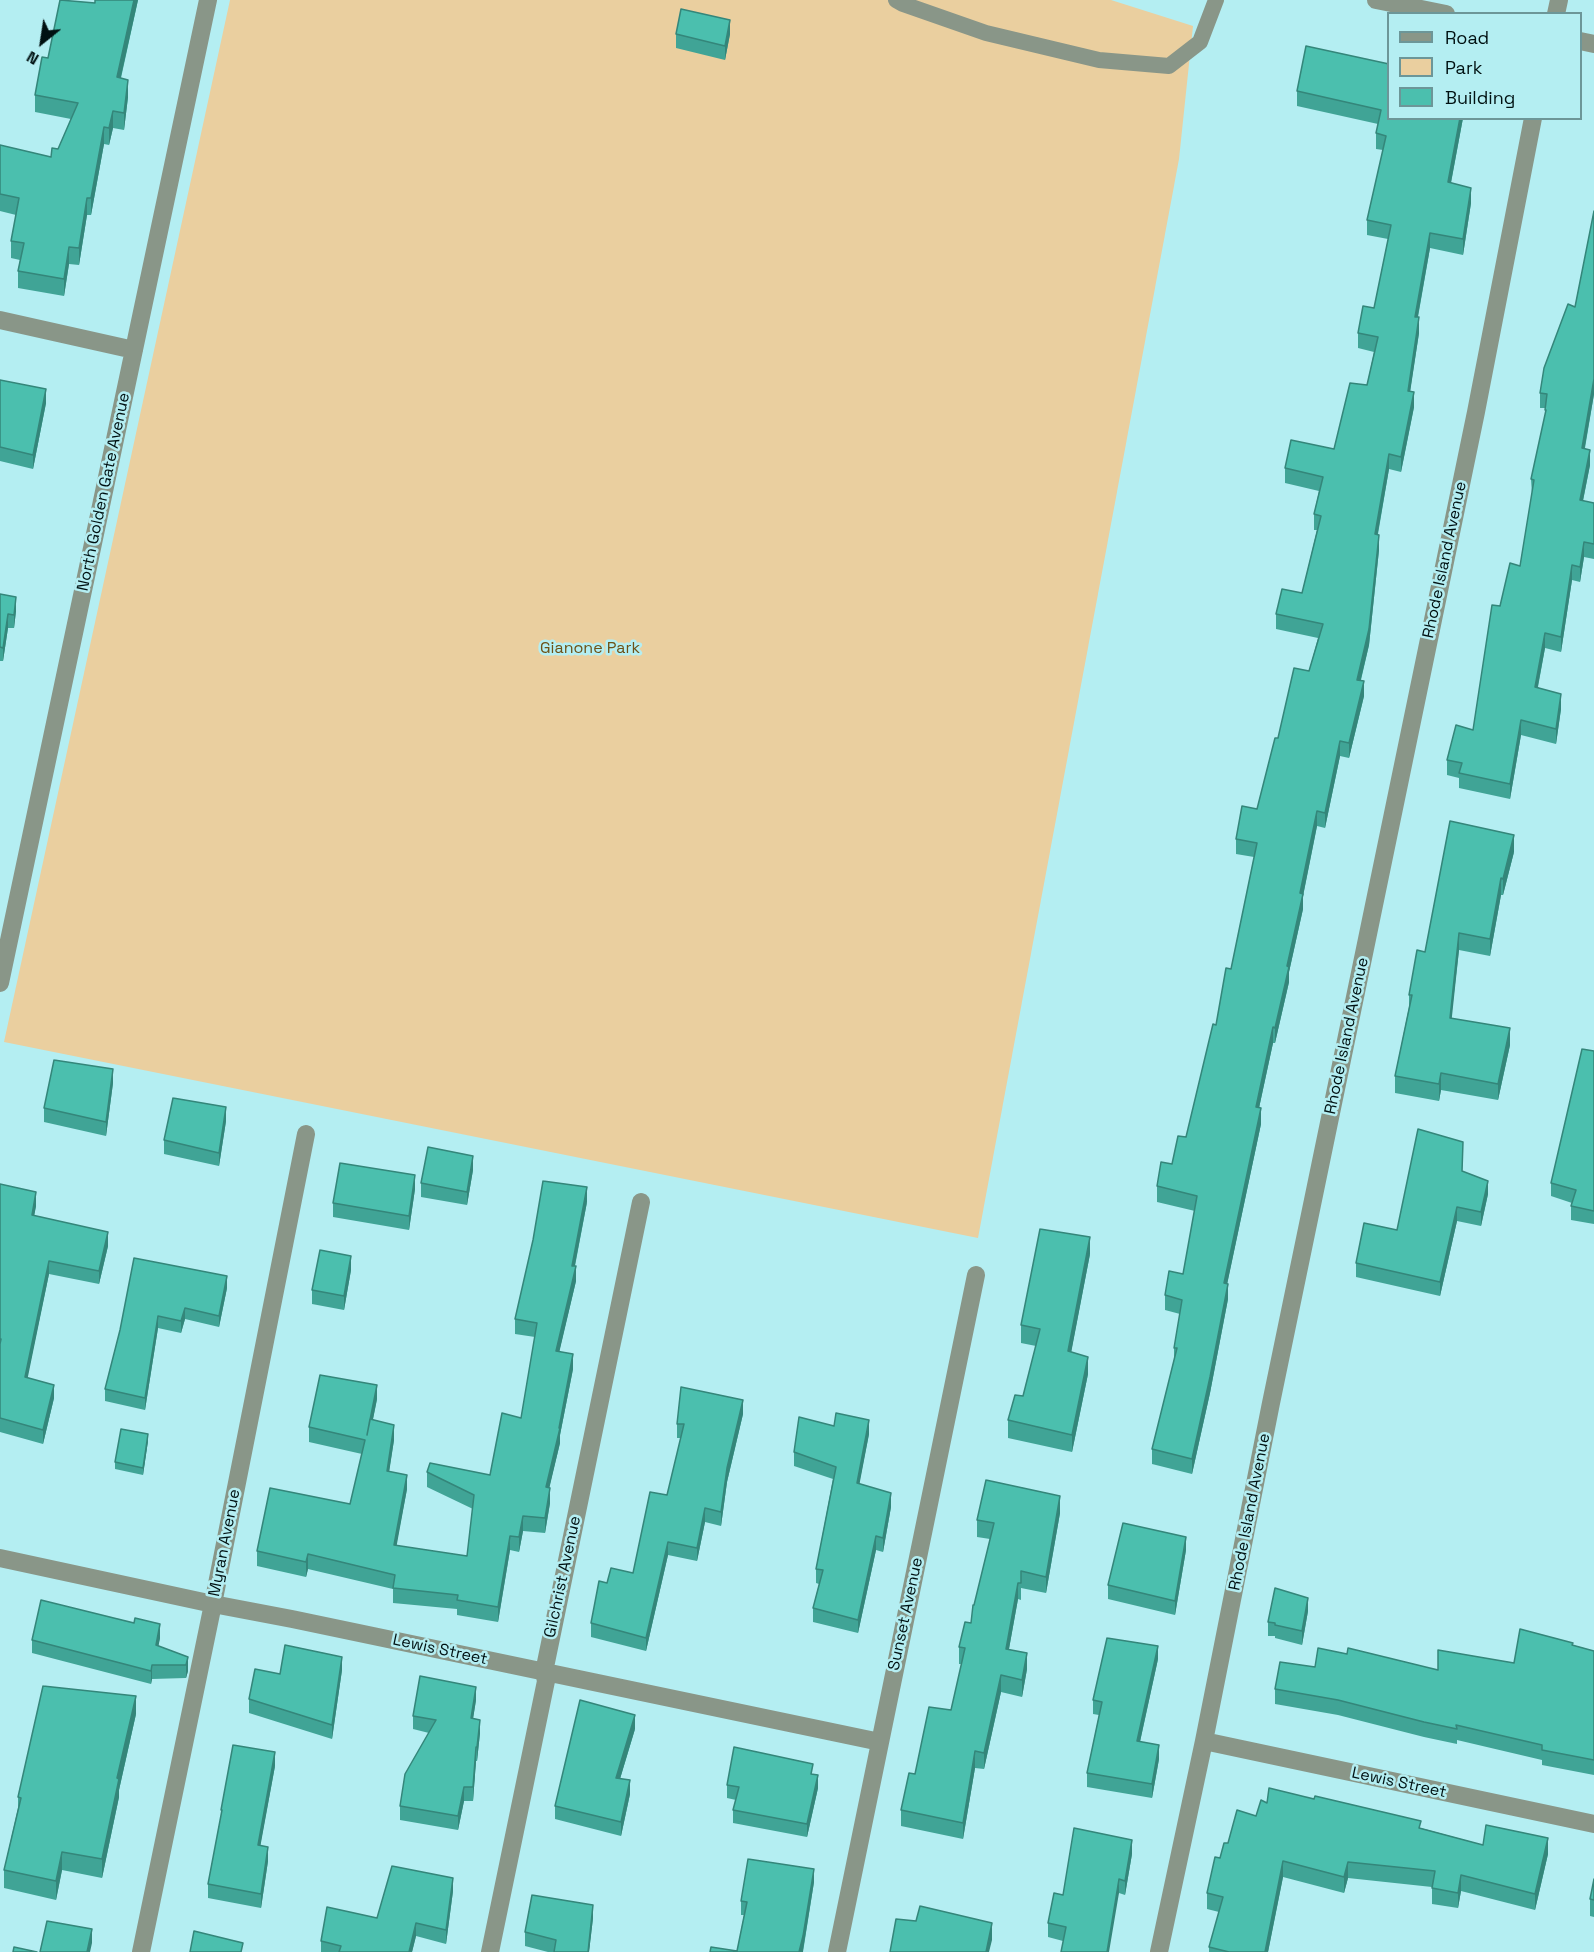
<!DOCTYPE html>
<style>
body{margin:0}
#map{position:relative;width:1594px;height:1952px;overflow:hidden;background:#b4eef2;font-family:"Space Grotesk",sans-serif}
canvas{display:block}
.legend{position:absolute;left:1387px;top:12px;width:195px;height:108px;box-sizing:border-box;background:#b4eef2;border:2px solid #6c9698;margin:0;padding:8px 10px;list-style:none;font-size:18px;color:#001112}
.legend li{display:flex;align-items:center;gap:12px;height:30px}
.legend b{width:30px;border:2px solid #6c9698}
.north{position:absolute;left:12px;top:12px;width:60px;height:60px;-webkit-text-stroke:4px #b4eef2;paint-order:stroke;rotate:210deg;font-size:16px;font-weight:700;line-height:24px;text-align:center;color:#001112}
.north::after{content:'';display:block;margin:auto;width:21px;height:27px;background:#001112;clip-path:polygon(50% 0,100% 100%,50% 72%,0 100%)}
</style>
<div id="map">
<canvas width="1594" height="1952"></canvas>
<ul class="legend">
<li><b style="height:8px;background:#899688"></b>Road</li>
<li><b style="height:16px;background:#eacf9f"></b>Park</li>
<li><b style="height:16px;background:#4bbfae"></b>Building</li>
</ul>
<div class="north">N</div>
</div>
<script>
const c = document.querySelector('canvas').getContext('2d');
c.lineJoin = 'round';
function fill(path, color) { c.fillStyle = color; c.fill(path, 'evenodd'); }
const poly = rows => new Path2D(rows.map(r => 'M' + r).join(''));
function trace(path, color, width, dash) { c.strokeStyle = color; c.lineWidth = width; c.lineCap = dash ? 'butt' : 'round'; c.setLineDash(dash || []); c.stroke(path); }
function drawText(font, color, halo, rows, align = 'center') {
  c.font = font + ' "Space Grotesk",sans-serif'; c.lineWidth = 5; c.setLineDash([]); c.textBaseline = 'middle'; c.strokeStyle = halo; c.fillStyle = color; for (const [text, x, y, turn = 0] of rows) {
    c.save(); c.translate(x, y); c.rotate((+turn || 0) * Math.PI / 180); c.textAlign = isNaN(turn) ? turn : align; if (halo) c.strokeText(text, 0, 0); c.fillText(text, 0, 0); c.restore();
  }
}
const green = poly([
 [230,0,1111,0,1193,26,1179,159,978,1238,4,1042]
]);
const lane = poly([
 [896,0,903,4,986,33,1099,60,1169,66,1200,42,1216,0]
]);
const street = poly([
 [1376,0,1446,14],
 [1556,14,1559,0],
 [1580,41,1594,44],
 [0,320,134,350],
 [0,983,208,0],
 [0,1558,213,1604,292,1619,880,1742],
 [1204,1741,1594,1824],
 [141,1952,213,1604,306,1134],
 [490,1952,546,1681,544,1672,641,1202],
 [837,1952,976,1275],
 [1159,1952,1204,1741,1271,1403,1476,412,1533,118]
]);
const wall = poly([
 [95,0,138,0,121,78,128,97,124,130,113,128,109,145,104,144,91,215,87,215,79,265,69,264,64,296,18,288,18,271,20,260,11,258,11,241,16,215,0,211,0,145,51,157,58,149,71,119,35,112,35,95,48,58,95,3],
 [676,34,730,34,725,60,676,48],
 [1389,64,1389,118,1463,118,1451,183,1471,203,1463,255,1430,248,1418,317,1419,333,1410,391,1414,407,1401,472,1389,469,1378,534,1379,550,1369,645,1361,680,1364,696,1349,758,1340,756,1325,828,1317,826,1303,896,1303,909,1289,972,1289,982,1275,1043,1273,1043,1259,1108,1261,1124,1227,1284,1228,1299,1210,1393,1192,1474,1152,1464,1152,1449,1174,1360,1174,1348,1180,1314,1165,1310,1165,1295,1183,1274,1195,1211,1157,1202,1157,1186,1172,1164,1186,1137,1231,969,1254,857,1236,854,1236,839,1257,809,1278,738,1309,671,1318,638,1276,629,1276,614,1302,593,1317,530,1314,530,1314,514,1319,491,1285,483,1285,468,1334,449,1367,385,1374,352,1358,348,1358,333,1374,308,1388,239,1367,235,1367,220,1383,150,1376,149,1376,133,1378,124,1297,106,1297,91],
 [1594,211,1594,394,1585,448,1590,465,1583,501,1594,503,1594,559,1584,557,1580,582,1572,580,1561,652,1545,648,1538,687,1561,709,1556,744,1521,735,1510,799,1459,788,1459,778,1447,775,1447,760,1473,730,1500,606,1520,566,1532,494,1531,479,1545,418,1545,408,1540,408,1540,393,1575,307],
 [0,380,46,403,33,469,0,461],
 [0,594,16,611,14,628,8,628,3,661,0,661],
 [1514,852,1503,895,1501,895,1490,956,1459,950,1451,1019,1510,1045,1498,1100,1441,1090,1439,1101,1395,1093,1395,1076,1409,1007,1409,995,1425,952],
 [1594,1051,1594,1224,1571,1220,1571,1206,1572,1203,1551,1196,1551,1183],
 [113,1083,106,1136,44,1122,44,1108],
 [226,1121,219,1166,164,1154,164,1140],
 [1463,1155,1462,1172,1488,1194,1481,1226,1457,1221,1440,1296,1356,1277,1356,1263,1397,1230],
 [473,1170,467,1205,421,1197,421,1183],
 [0,1184,36,1206,34,1215,108,1246,99,1284,49,1274,27,1378,54,1398,43,1444,0,1432],
 [415,1189,409,1230,333,1217,333,1203],
 [587,1202,575,1266,576,1281,559,1352,573,1369,560,1435,560,1443,549,1488,550,1503,545,1533,523,1531,519,1552,510,1550,498,1622,457,1615,457,1609,393,1603,393,1589,308,1569,306,1577,257,1566,257,1551,350,1504,362,1454,309,1442,309,1427,377,1399,373,1419,394,1440,389,1471,407,1489,396,1546,467,1556,473,1509,427,1487,427,1472,490,1475,521,1418,535,1337,515,1334,515,1319],
 [1090,1254,1071,1352,1088,1374,1072,1452,1008,1438,1008,1420,1023,1396,1036,1346,1021,1343,1021,1325],
 [351,1270,344,1310,312,1304,312,1290],
 [227,1288,219,1327,185,1319,181,1333,158,1328,145,1410,105,1401,105,1389,120,1330],
 [743,1414,727,1482,721,1526,705,1522,697,1561,668,1555,646,1651,591,1637,591,1623,607,1583,633,1573,667,1495,681,1438,677,1438,677,1424],
 [834,1426,869,1434,859,1484,891,1507,883,1552,876,1550,858,1633,813,1622,813,1608,819,1584,816,1583,816,1569,833,1479,794,1466,794,1452],
 [148,1441,143,1475,115,1469,115,1462],
 [1060,1513,1046,1593,1021,1588,1021,1600,1018,1599,1009,1649,1027,1669,1022,1697,1001,1692,984,1769,975,1768,963,1839,901,1826,901,1810,915,1774,951,1710,962,1664,959,1664,959,1647,971,1623,990,1539,977,1537,977,1520],
 [1186,1550,1175,1615,1108,1599,1108,1585],
 [1308,1611,1302,1645,1275,1638,1275,1636,1268,1636,1268,1622],
 [160,1638,158,1646,188,1657,188,1671,186,1678,152,1679,151,1684,32,1653,32,1640],
 [1573,1645,1594,1651,1594,1775,1542,1765,1542,1760,1457,1740,1457,1744,1424,1737,1338,1715,1275,1704,1275,1689,1315,1667,1347,1654,1438,1670,1514,1663],
 [1158,1659,1140,1742,1159,1759,1152,1798,1087,1787,1087,1773,1099,1715,1093,1714,1093,1700],
 [342,1670,332,1739,249,1713,249,1699,280,1674],
 [476,1700,473,1718,480,1733,477,1761,476,1761,473,1801,464,1801,458,1830,400,1820,400,1806,429,1733,413,1729,413,1716],
 [136,1714,119,1790,119,1797,102,1878,62,1870,56,1900,4,1888,4,1870,18,1808,18,1797],
 [635,1729,620,1779,630,1794,621,1836,555,1819,555,1806],
 [275,1766,260,1846,268,1861,261,1908,208,1898,208,1884,221,1820,221,1810],
 [813,1774,818,1788,807,1837,733,1823,733,1810,736,1800,727,1798,727,1785],
 [1267,1803,1421,1828,1483,1845,1548,1854,1535,1910,1461,1891,1458,1908,1432,1904,1432,1887,1348,1878,1344,1893,1283,1877,1268,1952,1209,1952,1209,1947,1219,1912,1207,1909,1207,1893,1220,1858,1228,1843,1256,1816],
 [1132,1854,1125,1895,1119,1893,1063,1941,1048,1937,1048,1923,1063,1895],
 [1594,1879,1594,1917,1590,1916,1590,1899],
 [814,1882,803,1952,737,1951,744,1915,741,1915,741,1901],
 [453,1891,446,1944,416,1936,412,1952,321,1952,321,1941,377,1918],
 [593,1918,589,1952,548,1952,525,1946,525,1932]
]);
const shadedWall = poly([
 [134,0,138,0,117,94,117,77],
 [730,20,730,34,725,60,725,46],
 [128,80,128,97,124,130,124,113],
 [113,111,113,128,109,145,109,128],
 [1460,118,1463,118,1448,198,1448,182],
 [104,127,104,144,91,215,91,198],
 [1471,188,1471,203,1463,255,1463,239],
 [87,198,87,215,79,265,79,248],
 [1430,233,1430,248,1415,332,1415,317],
 [69,247,69,264,64,296,64,279],
 [1419,317,1419,333,1408,406,1408,391],
 [1594,379,1594,394,1582,463,1582,448],
 [46,389,46,403,33,469,33,455],
 [1414,392,1414,407,1401,472,1401,457],
 [1590,450,1590,465,1580,515,1580,500],
 [1389,454,1389,469,1375,549,1375,534],
 [1379,535,1379,550,1369,645,1357,695,1357,680],
 [1584,542,1584,557,1580,582,1580,567],
 [1572,565,1572,580,1561,652,1561,637],
 [16,597,16,611,14,628,14,615],
 [8,614,8,628,3,661,3,648],
 [1545,633,1545,648,1535,701,1535,687],
 [1364,681,1364,696,1349,758,1349,743],
 [1561,694,1561,709,1556,744,1556,729],
 [1521,720,1521,735,1510,799,1510,784],
 [1340,741,1340,756,1325,828,1325,813],
 [1317,811,1317,826,1303,896,1303,909,1289,972,1289,982,1275,1043,1275,1028,1300,893],
 [1514,835,1514,852,1503,895,1503,879],
 [1501,878,1501,895,1490,956,1490,939],
 [1459,933,1459,950,1450,1035,1450,1018],
 [1273,1027,1273,1043,1256,1122,1256,1107],
 [1510,1028,1510,1045,1498,1100,1498,1084],
 [113,1069,113,1083,106,1136,106,1122],
 [1441,1073,1441,1090,1439,1101,1439,1084],
 [226,1107,226,1121,219,1166,219,1153],
 [1261,1108,1261,1124,1224,1299,1224,1283],
 [473,1156,473,1170,467,1205,467,1192],
 [415,1175,415,1189,409,1230,409,1216],
 [1488,1181,1488,1194,1481,1226,1481,1212],
 [587,1187,587,1202,572,1280,572,1266],
 [36,1192,36,1206,32,1228,32,1215],
 [1457,1207,1457,1221,1440,1296,1440,1282],
 [108,1232,108,1246,99,1284,99,1271],
 [1090,1237,1090,1254,1068,1369,1068,1351],
 [351,1256,351,1270,344,1310,344,1296],
 [49,1261,49,1274,25,1391,25,1377],
 [576,1266,576,1281,556,1366,556,1351],
 [227,1276,227,1288,219,1327,219,1316],
 [1228,1284,1228,1299,1210,1393,1192,1474,1192,1459],
 [185,1308,185,1319,181,1333,181,1321],
 [158,1316,158,1328,145,1410,145,1398],
 [573,1354,573,1369,560,1435,560,1443,546,1502,546,1487,559,1428],
 [1088,1357,1088,1374,1072,1452,1072,1435],
 [54,1385,54,1398,43,1444,43,1430],
 [377,1385,377,1399,367,1449,367,1435],
 [743,1400,743,1414,727,1482,721,1526,721,1512,727,1468],
 [869,1420,869,1434,857,1497,857,1483],
 [394,1425,394,1440,387,1486,387,1471],
 [148,1434,148,1441,143,1475,143,1468],
 [407,1475,407,1489,394,1560,394,1545],
 [550,1488,550,1503,545,1533,545,1518],
 [891,1493,891,1507,883,1552,883,1538],
 [1060,1496,1060,1513,1046,1593,1046,1577],
 [705,1508,705,1522,697,1561,697,1548],
 [523,1516,523,1531,519,1552,519,1537],
 [510,1536,510,1550,498,1622,498,1607],
 [876,1536,876,1550,858,1633,858,1620],
 [1186,1537,1186,1550,1175,1615,1175,1601],
 [668,1542,668,1555,646,1651,646,1638],
 [308,1554,308,1569,306,1577,306,1562],
 [1018,1583,1018,1599,1006,1665,1006,1649],
 [1308,1598,1308,1611,1302,1645,1302,1631],
 [160,1624,160,1638,156,1659,156,1645],
 [1158,1646,1158,1659,1137,1755,1137,1741],
 [1027,1653,1027,1669,1022,1697,1022,1680],
 [188,1657,188,1671,186,1678,186,1665],
 [342,1657,342,1670,332,1739,332,1725],
 [152,1665,152,1679,151,1684,151,1671],
 [1001,1675,1001,1692,984,1769,984,1753],
 [476,1687,476,1700,471,1732,471,1718],
 [136,1696,136,1714,119,1790,119,1797,102,1878,102,1859,117,1778],
 [635,1715,635,1729,616,1792,616,1778],
 [480,1720,480,1733,477,1761,477,1747],
 [1159,1745,1159,1759,1152,1798,1152,1784],
 [476,1747,476,1761,473,1801,473,1787],
 [975,1751,975,1768,963,1839,963,1823],
 [275,1752,275,1766,258,1859,258,1845],
 [818,1775,818,1788,807,1837,807,1824],
 [630,1780,630,1794,621,1836,621,1822],
 [464,1787,464,1801,458,1830,458,1816],
 [1548,1838,1548,1854,1535,1910,1535,1894],
 [1132,1840,1132,1854,1125,1895,1125,1881],
 [268,1847,268,1861,261,1908,261,1894],
 [62,1852,62,1870,56,1900,56,1881],
 [1283,1861,1283,1877,1268,1952,1265,1952],
 [1348,1862,1348,1878,1344,1893,1344,1877],
 [814,1869,814,1882,803,1950,803,1952,799,1952],
 [1461,1875,1461,1891,1458,1908,1458,1893],
 [453,1878,453,1891,446,1944,446,1930],
 [1119,1879,1119,1893,1109,1952,1107,1952],
 [593,1905,593,1918,589,1952,588,1952],
 [416,1923,416,1936,412,1952,409,1952],
 [992,1923,992,1940,989,1952,986,1952],
 [92,1929,92,1943,90,1952,87,1952]
]);
const building = poly([
 [60,0,95,3,95,0,134,0,117,77,128,80,124,113,113,111,109,128,104,127,91,198,87,198,79,248,69,247,64,279,18,271,24,243,11,241,19,198,0,194,0,145,51,157,52,148,58,149,78,103,35,95,42,57,48,58,60,0],
 [681,9,730,20,725,46,676,34,681,9],
 [1306,46,1389,64,1389,118,1460,118,1448,182,1471,188,1463,239,1430,233,1415,317,1419,317,1408,391,1414,392,1401,457,1389,454,1375,534,1379,535,1369,629,1357,680,1364,681,1349,743,1340,741,1325,813,1317,811,1300,893,1303,894,1287,966,1289,967,1275,1028,1273,1027,1256,1107,1261,1108,1224,1283,1228,1284,1210,1377,1192,1459,1152,1449,1177,1348,1174,1348,1182,1300,1165,1295,1169,1271,1183,1274,1197,1196,1157,1186,1161,1162,1172,1164,1178,1136,1186,1137,1213,1024,1216,1025,1226,968,1231,969,1257,843,1236,839,1242,806,1257,809,1275,738,1278,738,1294,668,1309,671,1323,624,1276,614,1282,589,1302,593,1321,516,1314,514,1323,477,1285,468,1291,440,1334,449,1350,383,1367,385,1378,337,1358,333,1363,306,1374,308,1391,225,1367,220,1386,136,1376,133,1381,110,1297,91,1306,46],
 [1594,211,1594,379,1582,448,1590,450,1580,500,1594,503,1594,544,1584,542,1580,567,1572,565,1561,637,1545,633,1535,687,1561,694,1556,729,1521,720,1510,784,1459,773,1462,763,1447,760,1456,725,1473,730,1492,605,1500,606,1510,563,1520,566,1534,480,1531,479,1546,410,1545,410,1547,394,1540,393,1544,368,1568,304,1575,307,1594,211],
 [0,380,46,389,33,455,0,447,0,380],
 [0,594,16,597,14,615,8,614,3,648,0,647,0,594],
 [1450,821,1514,835,1503,879,1501,878,1490,939,1459,933,1450,1018,1510,1028,1498,1084,1441,1073,1439,1084,1395,1076,1412,995,1409,995,1417,950,1425,952,1450,821],
 [1582,1049,1594,1051,1594,1211,1571,1206,1576,1190,1551,1183,1582,1049],
 [54,1060,113,1069,106,1122,44,1108,54,1060],
 [173,1098,226,1107,219,1153,164,1140,173,1098],
 [1418,1129,1463,1142,1462,1171,1488,1181,1481,1212,1457,1207,1440,1282,1356,1263,1364,1223,1397,1230,1418,1129],
 [428,1147,473,1156,467,1192,421,1183,428,1147],
 [340,1163,415,1175,409,1216,333,1203,340,1163],
 [543,1181,587,1187,572,1266,576,1266,556,1351,573,1354,559,1428,560,1428,546,1487,550,1488,545,1518,523,1516,519,1537,510,1536,498,1607,457,1600,458,1595,393,1588,395,1575,308,1554,306,1562,257,1551,270,1488,350,1504,365,1440,309,1427,320,1375,377,1385,367,1435,370,1419,394,1425,387,1471,407,1475,394,1545,467,1556,474,1495,427,1472,430,1463,490,1475,502,1413,521,1418,537,1323,515,1319,533,1240,543,1181],
 [0,1184,36,1192,32,1215,108,1232,99,1271,49,1261,25,1377,54,1385,43,1430,0,1418,0,1344,1,1339,0,1339,0,1184],
 [1040,1229,1090,1237,1068,1351,1088,1357,1072,1435,1008,1420,1015,1395,1023,1396,1040,1329,1021,1325,1040,1229],
 [320,1250,351,1256,344,1296,312,1290,320,1250],
 [134,1258,227,1276,219,1316,185,1308,181,1321,158,1316,145,1398,105,1389,120,1330,134,1258],
 [681,1387,743,1400,727,1468,721,1512,705,1508,697,1548,668,1542,646,1638,591,1623,599,1581,607,1583,611,1568,633,1573,650,1492,667,1495,684,1424,677,1424,681,1387],
 [836,1413,869,1420,857,1483,891,1493,883,1538,876,1536,858,1620,813,1608,823,1570,816,1569,836,1467,794,1452,799,1417,834,1426,836,1413],
 [121,1429,148,1434,143,1468,115,1462,121,1429],
 [986,1480,1060,1496,1046,1577,1021,1571,1021,1583,1018,1583,1006,1649,1027,1653,1022,1680,1001,1675,984,1753,975,1751,963,1823,901,1810,909,1773,915,1774,929,1707,951,1710,965,1648,959,1647,965,1622,971,1623,973,1605,974,1605,994,1523,977,1520,986,1480],
 [1123,1523,1186,1537,1175,1601,1108,1585,1123,1523],
 [1275,1588,1308,1598,1302,1631,1275,1625,1275,1623,1268,1622,1275,1588],
 [41,1600,134,1623,135,1618,160,1624,156,1645,188,1657,186,1665,152,1665,151,1671,32,1640,41,1600],
 [1520,1629,1573,1643,1572,1645,1594,1651,1594,1760,1542,1750,1542,1745,1456,1725,1457,1729,1424,1722,1338,1700,1275,1689,1280,1662,1315,1667,1318,1648,1347,1654,1348,1648,1438,1670,1438,1650,1514,1663,1520,1629],
 [1107,1638,1158,1646,1137,1741,1159,1745,1152,1784,1087,1773,1102,1702,1093,1700,1107,1638],
 [285,1645,342,1657,332,1725,249,1699,255,1669,280,1674,285,1645],
 [420,1676,476,1687,471,1718,480,1720,477,1747,476,1747,473,1787,464,1787,458,1816,400,1806,405,1774,436,1720,413,1716,420,1676],
 [43,1686,136,1696,117,1778,119,1779,102,1859,62,1852,56,1881,4,1870,21,1798,18,1797,43,1686],
 [580,1700,635,1715,616,1778,630,1780,621,1822,555,1806,580,1700],
 [233,1745,275,1752,258,1845,268,1847,261,1894,208,1884,222,1810,221,1810,233,1745],
 [734,1747,813,1764,811,1774,818,1775,807,1824,733,1810,739,1787,727,1785,734,1747],
 [1269,1788,1314,1799,1315,1796,1421,1821,1419,1828,1483,1845,1486,1825,1548,1838,1535,1894,1461,1875,1458,1893,1432,1888,1435,1871,1348,1862,1344,1877,1283,1861,1265,1952,1229,1952,1209,1947,1223,1897,1207,1893,1215,1857,1220,1858,1224,1843,1228,1843,1237,1810,1256,1816,1261,1800,1267,1803,1269,1788],
 [1074,1828,1132,1840,1125,1881,1119,1879,1107,1952,1061,1952,1066,1927,1048,1923,1054,1893,1063,1895,1074,1828],
 [748,1859,814,1869,803,1936,799,1952,710,1952,711,1947,737,1951,747,1902,741,1901,748,1859],
 [392,1866,453,1878,446,1930,416,1923,409,1952,339,1952,341,1946,321,1941,327,1907,377,1918,392,1866],
 [1594,1879,1594,1900,1590,1899,1594,1879],
 [532,1895,593,1905,588,1952,554,1952,556,1940,525,1932,532,1895],
 [920,1906,992,1923,986,1952,890,1952,896,1919,916,1921,920,1906],
 [47,1921,92,1929,87,1952,40,1952,47,1921],
 [194,1931,243,1943,241,1952,190,1952,194,1931],
 [14,1947,37,1952,13,1952,14,1947]
]);
const streetNames = [
 ["North Golden Gate Avenue",104,492,-78],
 ["Rhode Island Avenue",1445,560,-78],
 ["Rhode Island Avenue",1347,1036,-78],
 ["Rhode Island Avenue",1250,1512,-79],
 ["Myran Avenue",225,1543,-79],
 ["Gilchrist Avenue",563,1577,-78],
 ["Sunset Avenue",906,1614,-78],
 ["Lewis Street",440,1650,12],
 ["Lewis Street",1399,1783,12]
];
const parkNames = [
 ["Gianone Park",590,649]
];
fill(green, '#eacf9f');
trace(lane, '#899688', 16);
trace(street, '#899688', 18);
fill(wall, '#40a496');
fill(shadedWall, '#34867a');
fill(building, '#4bbfae');
trace(building, '#34867a', 1.5);
drawText('16px', '#001112', '#b4eef2', streetNames);
drawText('16px', '#6d5116', '#b4eef2', parkNames);
</script>
